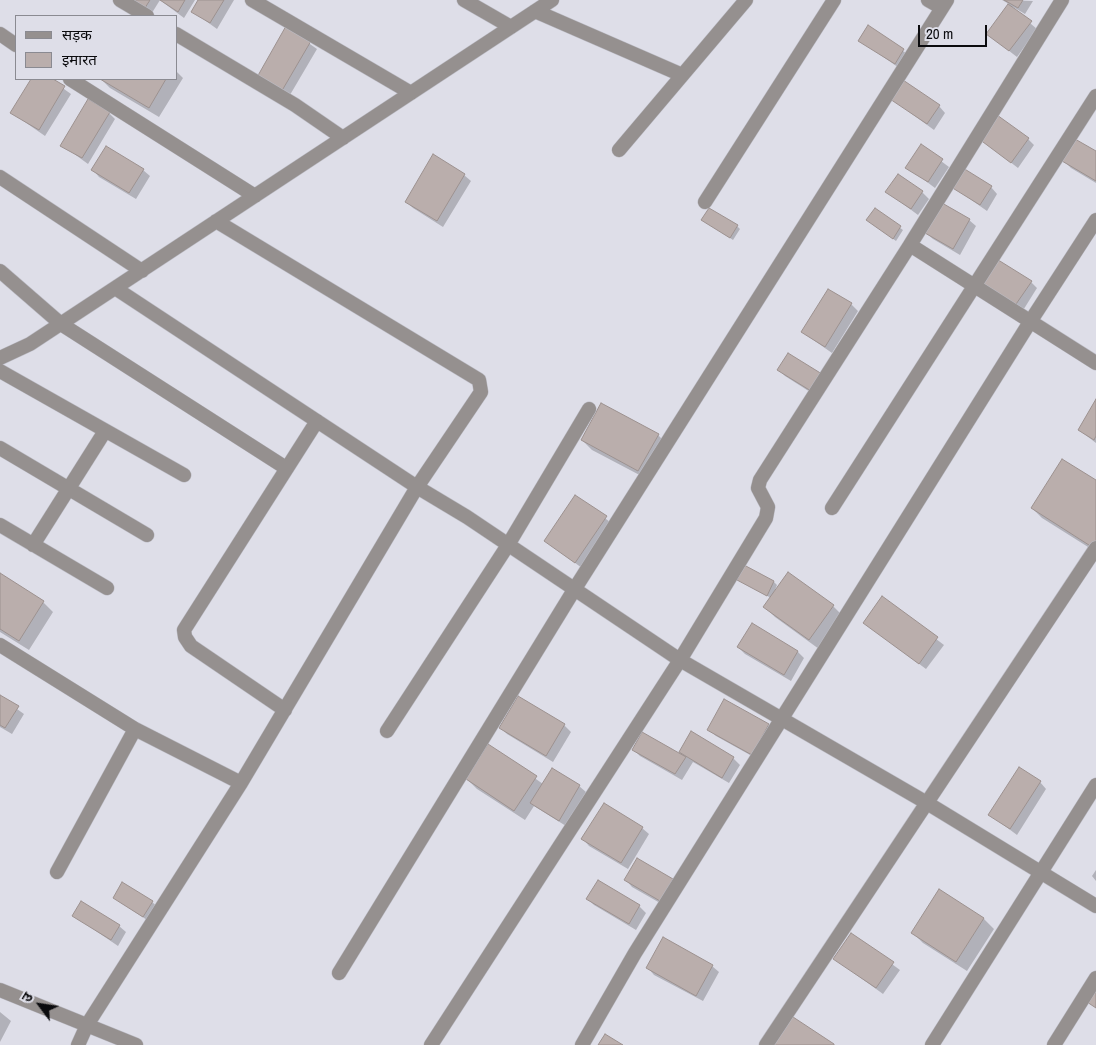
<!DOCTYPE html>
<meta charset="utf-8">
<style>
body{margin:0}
#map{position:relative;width:1096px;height:1045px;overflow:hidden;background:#dedee8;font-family:"Archivo Narrow","Noto Sans Devanagari",sans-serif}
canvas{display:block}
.legend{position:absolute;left:15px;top:15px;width:162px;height:65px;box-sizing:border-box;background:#dedee8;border:1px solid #8a8a91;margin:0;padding:6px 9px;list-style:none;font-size:15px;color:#0b0b0e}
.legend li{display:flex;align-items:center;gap:10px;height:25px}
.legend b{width:25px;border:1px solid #8a8a91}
.north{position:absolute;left:15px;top:980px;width:50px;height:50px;-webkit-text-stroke:4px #dedee8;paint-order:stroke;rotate:301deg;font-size:14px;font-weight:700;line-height:20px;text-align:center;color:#0b0b0e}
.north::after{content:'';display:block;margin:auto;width:18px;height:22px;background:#0b0b0e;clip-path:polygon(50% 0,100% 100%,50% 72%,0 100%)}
.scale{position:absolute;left:918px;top:25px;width:69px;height:22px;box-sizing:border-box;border:2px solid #0b0b0e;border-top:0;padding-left:6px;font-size:15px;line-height:18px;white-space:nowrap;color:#0b0b0e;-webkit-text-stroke:4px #dedee8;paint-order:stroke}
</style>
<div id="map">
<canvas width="1096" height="1045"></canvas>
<ul class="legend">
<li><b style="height:6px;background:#95908f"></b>सड़क</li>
<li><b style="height:14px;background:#baaeac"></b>इमारत</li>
</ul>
<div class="north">उ</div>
<div class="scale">20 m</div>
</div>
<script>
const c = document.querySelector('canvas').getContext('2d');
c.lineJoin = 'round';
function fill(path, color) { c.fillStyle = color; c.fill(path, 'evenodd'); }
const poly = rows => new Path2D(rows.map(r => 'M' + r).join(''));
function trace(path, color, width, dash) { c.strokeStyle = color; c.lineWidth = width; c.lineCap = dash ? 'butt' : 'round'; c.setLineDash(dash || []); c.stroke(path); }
const shadow = poly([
 [126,0,160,0,150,16],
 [160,0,195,0,184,18],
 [199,0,234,0,217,29,192,11],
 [1002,0,1033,1,1025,14,1013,7,1012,8,1037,29,1017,57,987,34,1009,4],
 [868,26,910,56,902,70,859,40],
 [287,28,317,49,287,100,264,85],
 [176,71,183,78,159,117,110,88,101,79,176,79],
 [32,79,50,79,71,94,45,136,12,113],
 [889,97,939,106,945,113,934,130],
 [109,113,115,119,88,164,62,145],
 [980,139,1028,139,1034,145,1018,168],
 [921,146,949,167,935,188,907,167],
 [1096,152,1096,183,1071,168,1064,161],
 [93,170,143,170,150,176,136,199,99,177],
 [464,175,471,181,443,227,413,208,406,201],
 [953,187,991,187,997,194,987,211],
 [887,192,922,192,929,199,918,215],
 [875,210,903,230,896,241,871,223],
 [703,220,737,226,740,229,733,240],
 [969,220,976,226,960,255,933,239,926,233],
 [1031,282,1037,288,1022,312,986,290],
 [851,304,858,311,832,353,802,332],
 [779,370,821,375,818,397,785,376],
 [1096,402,1096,443,1079,430],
 [658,435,668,445,649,480,592,450,582,440],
 [1096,482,1096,552,1042,518,1032,508],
 [575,497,613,524,582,568,545,541],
 [0,575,43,602,53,612,29,650,0,632],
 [738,580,774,582,777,585,773,595,833,606,843,616,819,649,775,617,765,607,771,598],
 [882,598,944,645,926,669,864,623],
 [752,624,798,652,804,658,791,681,745,654,738,647],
 [0,697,24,714,12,734,0,727],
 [518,697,564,725,571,732,553,762,507,734,500,727],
 [768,725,775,732,759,760,716,736,709,730],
 [691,733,733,758,740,765,729,783,693,762,682,780,640,756,633,749,679,754],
 [489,746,543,784,579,786,586,792,566,826,534,806,525,820,477,789,467,779],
 [1040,782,1046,789,1017,835,989,814],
 [642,828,649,834,628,869,589,846,583,839],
 [1096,870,1096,881,1092,876],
 [626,880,672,880,679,887,667,907,632,887],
 [598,881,639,906,646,913,636,930,594,905,588,899],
 [940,891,984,919,994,929,967,971,923,943,913,933],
 [114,898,152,902,159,908,150,922],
 [74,916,119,926,126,932,118,946],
 [851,934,900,970,883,994,835,959],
 [712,966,719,972,703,1001,654,975,648,968],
 [0,1012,11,1021,0,1042]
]);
const building = poly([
 [126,0,150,0,143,11,126,0],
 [160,0,185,0,178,12,160,0],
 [198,0,224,0,210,23,191,12,198,0],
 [1004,0,1023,0,1018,8,1004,0],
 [1008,4,1032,21,1009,51,986,34,1008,4],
 [868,25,904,49,895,64,858,41,868,25],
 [286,26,311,41,280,94,256,79,286,26],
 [900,78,940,105,927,124,887,97,900,78],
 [31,79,53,79,65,86,39,130,10,113,31,79],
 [100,79,166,79,149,108,100,79],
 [88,99,110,112,82,158,60,146,88,99],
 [997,115,1029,138,1011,163,979,139,997,115],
 [1075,139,1096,151,1096,181,1062,161,1075,139],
 [921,144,943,159,928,182,905,168,921,144],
 [106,146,144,169,129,193,91,170,106,146],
 [433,154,465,174,437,221,405,202,433,154],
 [963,168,992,186,980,205,951,187,963,168],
 [898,174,923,191,911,209,885,192,898,174],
 [942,203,970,219,953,249,925,233,942,203],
 [709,208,738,225,730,238,701,220,709,208],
 [875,208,901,226,893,239,866,220,875,208],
 [995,258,1032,281,1014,307,978,284,995,258],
 [828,289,852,303,825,347,801,332,828,289],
 [788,353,822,374,811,391,777,370,788,353],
 [1096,399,1096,436,1094,440,1078,430,1096,399],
 [601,403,659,434,638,471,581,440,601,403],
 [1062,459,1096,480,1096,541,1092,547,1031,508,1062,459],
 [575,495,607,516,575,563,544,541,575,495],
 [744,565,774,581,767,596,737,580,744,565],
 [788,572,834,605,809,640,763,607,788,572],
 [0,573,44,601,19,641,0,629,0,573],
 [882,596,938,637,919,664,863,623,882,596],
 [752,623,798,651,784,675,737,647,752,623],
 [0,695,19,706,5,728,0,725,0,695],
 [518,696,565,724,546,756,499,728,518,696],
 [724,699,769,724,752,755,707,730,724,699],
 [691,731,734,757,722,778,679,752,691,731],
 [642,732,686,757,675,774,632,750,642,732],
 [488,744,537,776,514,811,466,779,488,744],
 [1019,767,1041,781,1010,829,988,815,1019,767],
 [552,768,580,785,559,821,530,803,552,768],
 [604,803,643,827,621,863,581,839,604,803],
 [637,858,673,879,660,901,624,880,637,858],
 [598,880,640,905,629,924,586,899,598,880],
 [122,882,153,901,143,917,113,898,122,882],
 [939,889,984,918,956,962,911,933,939,889],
 [81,901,120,925,111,940,72,916,81,901],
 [851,933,894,962,876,988,833,959,851,933],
 [663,937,713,965,696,996,646,968,663,937],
 [1096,982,1096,1008,1084,1000,1096,982],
 [790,1015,834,1044,834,1045,771,1045,790,1015],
 [605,1034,623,1045,598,1045,605,1034]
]);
const minor = poly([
 [120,0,147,16],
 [252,0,411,93],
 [464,0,511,27],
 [928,0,942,8],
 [535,11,682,75],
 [0,34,16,45],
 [176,34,295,105,343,138],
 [70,79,255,196],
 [619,150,746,0],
 [0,177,142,271],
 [705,202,834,0],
 [910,245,1062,0],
 [0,271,61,324,286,468],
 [115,288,417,487,467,517,680,660,927,803,1096,906],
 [0,358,30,344,552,0],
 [0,371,184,475],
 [0,448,147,535],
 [832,508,1096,96],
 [0,525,107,588],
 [33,545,105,431],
 [0,645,135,729,241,783],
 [285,710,191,646,185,637,184,630,317,421],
 [387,731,508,545,589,409],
 [57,872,135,729],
 [339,973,574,590,947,0],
 [0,990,136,1045],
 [78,1045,87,1025,241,783,417,487,481,392,479,380,216,221],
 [431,1045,680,660,766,518,768,507,758,488,760,480,910,245,1096,363],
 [582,1045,635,953,1030,322,1096,220],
 [766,1045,1096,548],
 [932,1045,1096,785],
 [1054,1045,1096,978]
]);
fill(shadow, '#0003');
fill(building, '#baaeac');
trace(building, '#9c918f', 1);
trace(minor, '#bcbcc5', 15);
trace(minor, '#95908f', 14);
</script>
